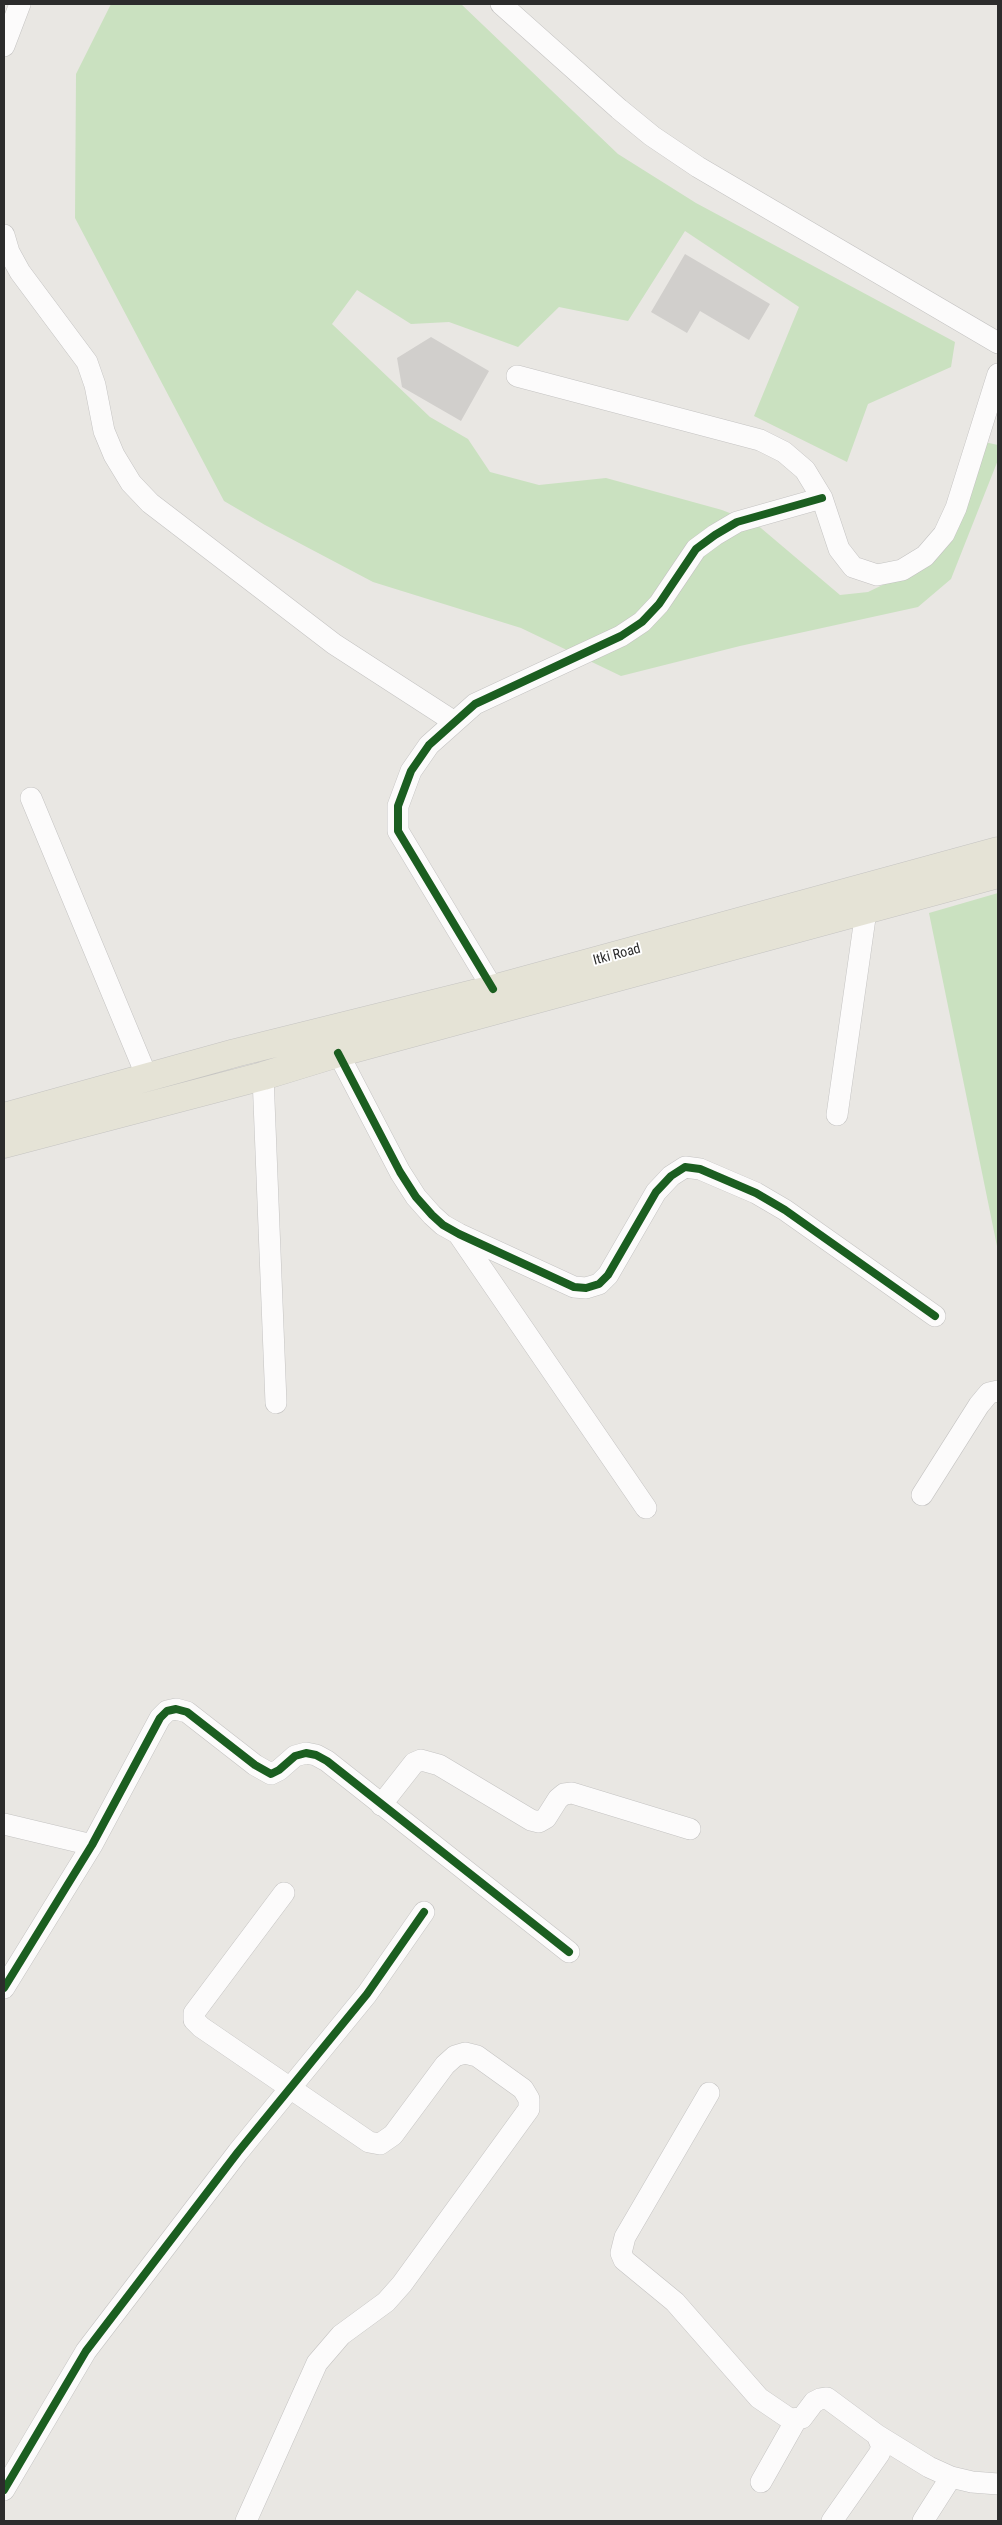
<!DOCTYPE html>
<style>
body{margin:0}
#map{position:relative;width:1002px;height:2525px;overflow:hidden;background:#e9e7e3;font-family:"Roboto Condensed",sans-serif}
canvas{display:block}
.frame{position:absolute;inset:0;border:5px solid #2c2c2c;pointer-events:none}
</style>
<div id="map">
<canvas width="1002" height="2525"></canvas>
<div class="frame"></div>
</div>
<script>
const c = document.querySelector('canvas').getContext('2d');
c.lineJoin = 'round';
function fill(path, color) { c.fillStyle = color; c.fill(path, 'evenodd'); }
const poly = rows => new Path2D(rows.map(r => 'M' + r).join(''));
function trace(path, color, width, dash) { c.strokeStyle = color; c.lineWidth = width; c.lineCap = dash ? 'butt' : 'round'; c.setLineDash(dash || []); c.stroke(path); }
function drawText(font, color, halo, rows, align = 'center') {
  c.font = font + ' "Roboto Condensed",sans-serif'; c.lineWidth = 4; c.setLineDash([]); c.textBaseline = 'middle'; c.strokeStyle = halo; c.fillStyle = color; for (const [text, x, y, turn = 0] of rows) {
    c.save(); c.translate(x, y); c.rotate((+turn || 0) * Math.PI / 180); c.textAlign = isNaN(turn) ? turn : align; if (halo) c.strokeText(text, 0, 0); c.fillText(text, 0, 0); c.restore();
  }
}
const green = poly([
 [111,4,461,4,618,154,696,203,955,342,951,367,868,404,847,462,754,416,799,307,685,231,628,321,559,307,518,347,449,322,411,324,357,290,332,324,430,417,468,439,490,472,539,485,606,478,722,510,755,523,840,595,868,592,922,566,980,441,998,445,998,460,951,579,918,607,740,646,621,676,521,628,373,582,265,525,224,501,75,218,76,74],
 [998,893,998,1251,929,913]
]);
const building = poly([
 [685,254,770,304,749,340,700,311,687,333,651,312],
 [431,337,489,371,461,421,402,387,397,358]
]);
const minor = poly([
 [501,4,619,109,652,136,698,167,998,343],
 [4,46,20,4],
 [4,235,9,252,20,272,87,362,95,385,104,431,114,455,131,483,150,503,334,644,453,721],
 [517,376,760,440,784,452,805,470,822,498,839,549,853,567,877,575,902,570,925,556,944,534,956,508,998,374],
 [31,798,147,1077],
 [493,989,398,831,398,806,411,771,429,745,475,704,621,636,642,622,659,604,696,549,715,535,737,522,822,498],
 [338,1053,400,1172,416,1197,432,1215,443,1225,459,1234,574,1287,586,1288,599,1284,608,1275,656,1192,671,1176,685,1167,700,1169,756,1193,785,1210,935,1316],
 [263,1076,276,1403],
 [837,1115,866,911],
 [459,1235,646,1508],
 [922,1495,979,1405,989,1393,998,1391],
 [381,1805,414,1763,421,1760,439,1765,531,1820,539,1822,546,1818,558,1799,564,1794,572,1793,690,1829],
 [4,1824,92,1845],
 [4,1988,92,1845,160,1718,167,1711,176,1709,187,1712,255,1765,271,1774,279,1770,295,1756,306,1753,316,1755,327,1761,569,1952],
 [709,2093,625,2237,621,2253,624,2260,675,2302,759,2398,784,2415,790,2419,802,2418,814,2402,820,2399,827,2398,877,2435,882,2447,879,2454,832,2521],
 [877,2435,929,2467,951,2477,972,2482,998,2484],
 [761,2482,796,2420],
 [4,2490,86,2351,238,2152,367,1994,424,1912],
 [246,2521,317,2363,341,2335,386,2302,402,2284,521,2120,529,2109,529,2099,523,2089,477,2056,465,2053,455,2056,445,2065,393,2135,380,2144,369,2142,201,2027,194,2020,194,2013,284,1893],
 [923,2521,951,2477]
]);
const major = poly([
 [4,1117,235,1053,493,989,998,851],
 [4,1144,263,1076,338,1053,998,874]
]);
const cycleway = poly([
 [493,989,398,831,398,806,411,771,429,745,475,704,621,636,642,622,659,604,696,549,715,535,737,522,822,498],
 [338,1053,400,1172,416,1197,432,1215,443,1225,459,1234,574,1287,586,1288,599,1284,608,1275,656,1192,671,1176,685,1167,700,1169,756,1193,785,1210,935,1316],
 [4,1988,92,1845,160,1718,167,1711,176,1709,187,1712,255,1765,271,1774,279,1770,295,1756,306,1753,316,1755,327,1761,569,1952],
 [4,2490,86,2351,238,2152,367,1994,424,1912]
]);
const streetNames = [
 ["Itki Road",617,955,-15]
];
fill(green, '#cae1c0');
fill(building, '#d1cfcc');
trace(minor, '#c4c3c2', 22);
trace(major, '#c5c4c2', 29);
trace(minor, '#fcfbfb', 21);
trace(major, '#e5e3d6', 28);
trace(cycleway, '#1b5e20', 8);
drawText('14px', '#2c2c2c', '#fff', streetNames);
</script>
